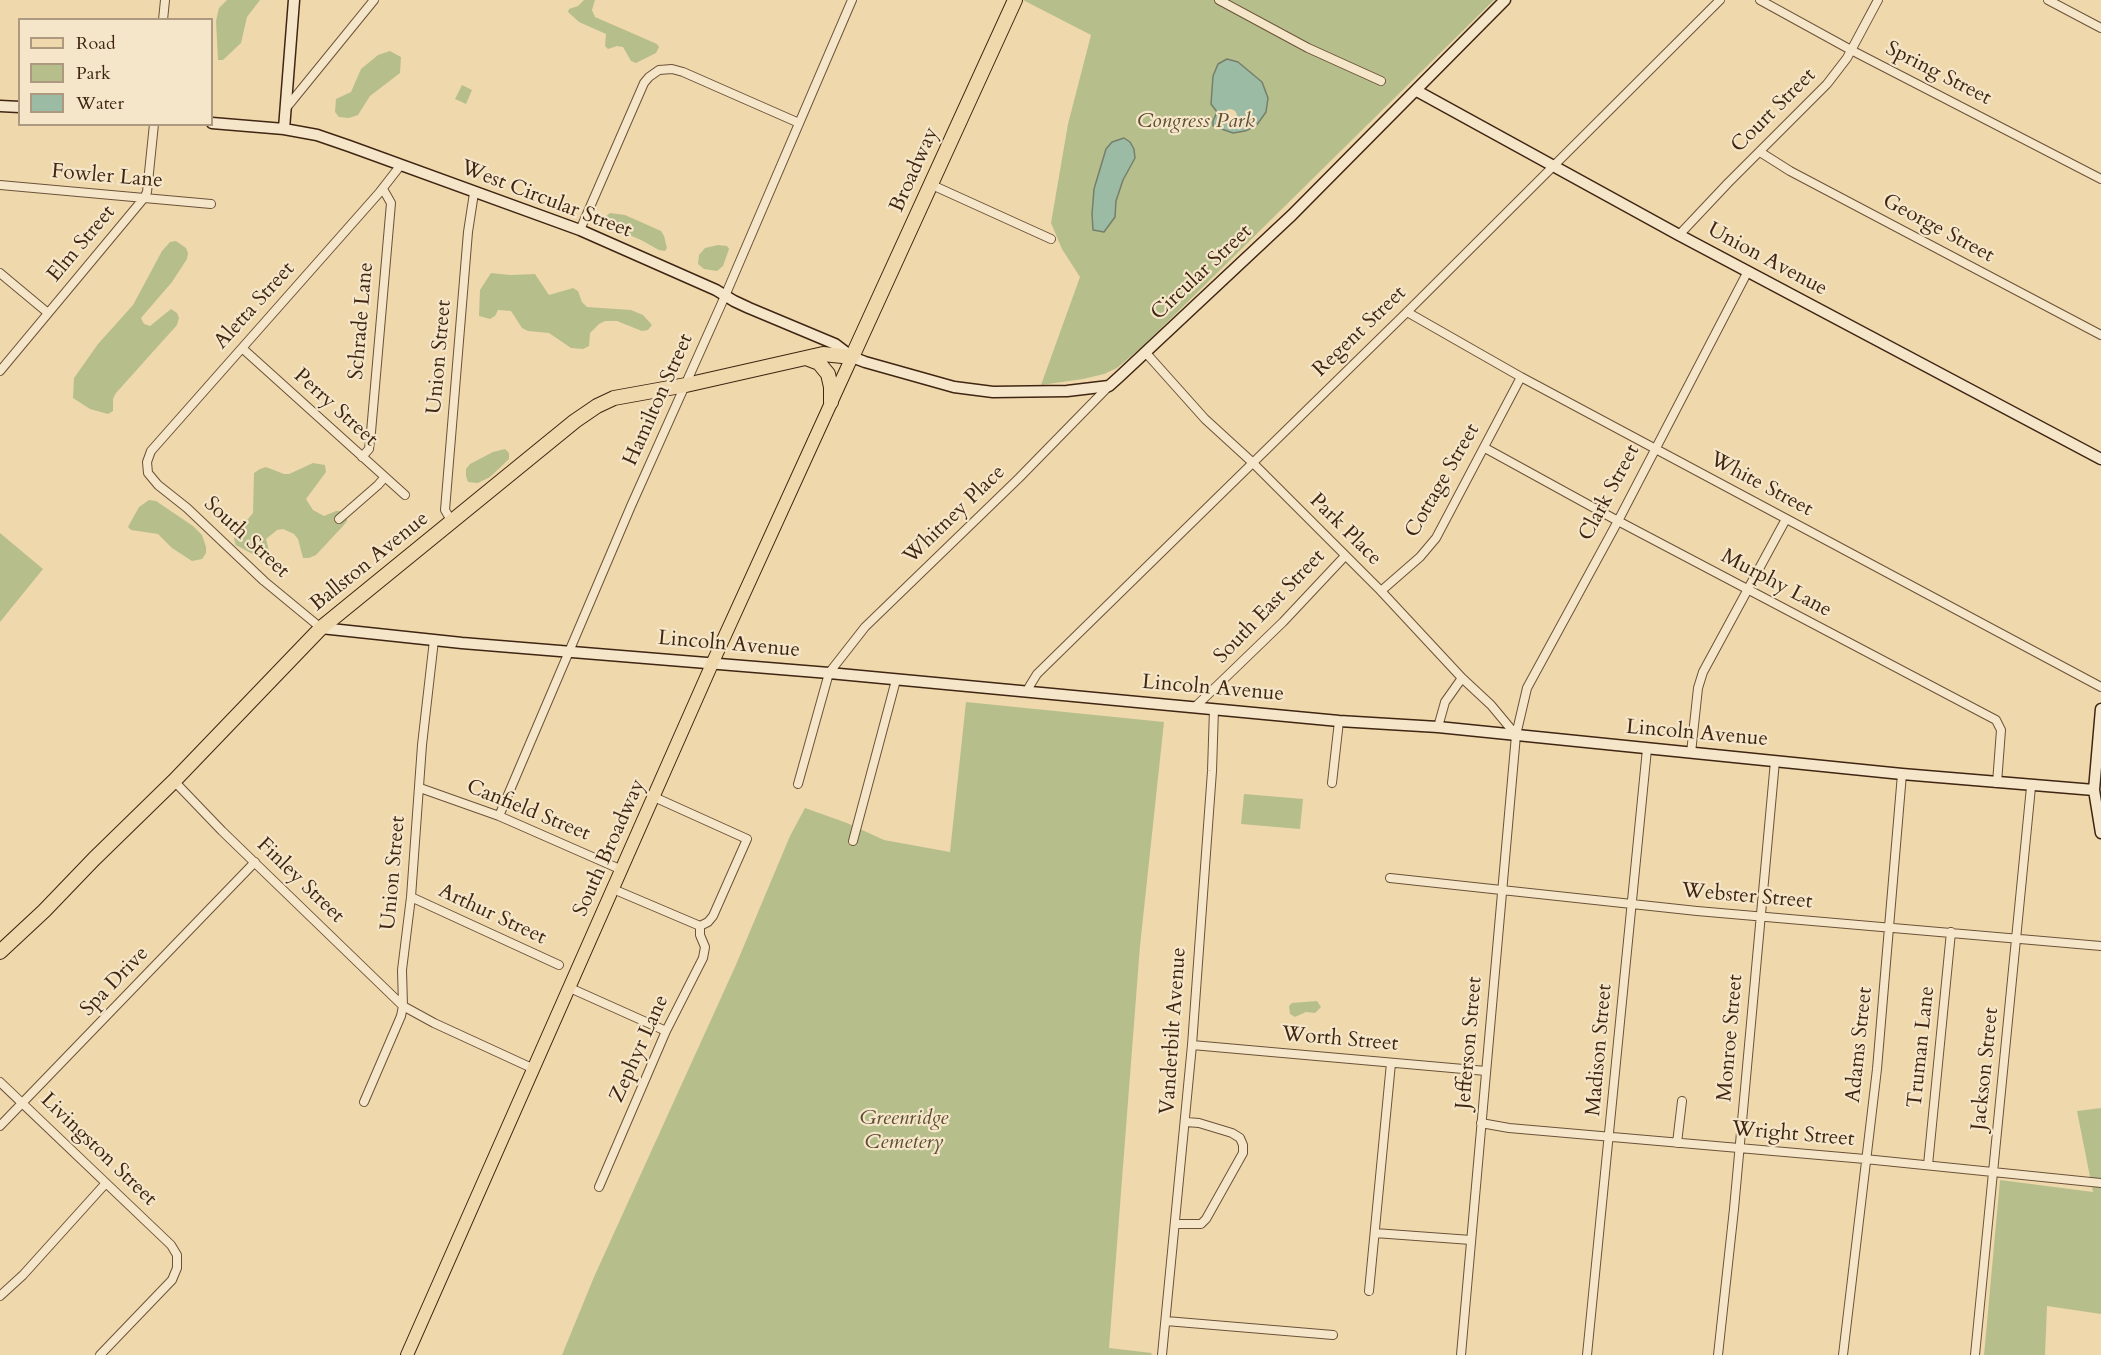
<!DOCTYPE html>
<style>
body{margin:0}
#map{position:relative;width:2101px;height:1355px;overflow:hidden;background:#efd8ac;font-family:Cardo,serif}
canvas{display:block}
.legend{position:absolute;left:18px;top:18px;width:195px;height:108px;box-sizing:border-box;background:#f5e6c9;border:2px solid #ac9980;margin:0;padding:8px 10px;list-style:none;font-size:18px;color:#3f2512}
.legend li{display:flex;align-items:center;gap:12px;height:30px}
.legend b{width:30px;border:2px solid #ac9980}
</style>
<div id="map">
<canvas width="2101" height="1355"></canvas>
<ul class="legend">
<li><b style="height:8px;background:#efd8ac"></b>Road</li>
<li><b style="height:16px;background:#b6bf8c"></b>Park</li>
<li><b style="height:16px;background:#9bbba5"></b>Water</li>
</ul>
</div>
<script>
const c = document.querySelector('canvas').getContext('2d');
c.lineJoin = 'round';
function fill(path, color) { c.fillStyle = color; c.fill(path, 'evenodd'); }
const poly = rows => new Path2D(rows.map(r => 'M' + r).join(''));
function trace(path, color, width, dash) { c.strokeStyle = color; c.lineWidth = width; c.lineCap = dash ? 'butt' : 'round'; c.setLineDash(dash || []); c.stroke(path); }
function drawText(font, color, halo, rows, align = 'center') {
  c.font = font + ' Cardo,serif'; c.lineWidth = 4.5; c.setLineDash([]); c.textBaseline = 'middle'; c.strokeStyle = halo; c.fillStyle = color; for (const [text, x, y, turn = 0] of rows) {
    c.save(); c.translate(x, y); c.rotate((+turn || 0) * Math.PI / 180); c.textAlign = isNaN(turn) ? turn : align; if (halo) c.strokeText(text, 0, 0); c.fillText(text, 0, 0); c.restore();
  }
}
const green = poly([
 [227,0,260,0,247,17,241,43,223,60,218,60,216,21,219,8],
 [584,0,595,0,592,10,595,17,657,44,659,47,656,53,636,63,631,61,623,47,617,46,608,49,605,46,606,34,579,22,568,12,569,9,578,6],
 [1023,0,1494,0,1143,346,1117,368,1104,374,1083,379,1041,385,1080,277,1062,249,1051,223,1068,124,1091,35],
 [390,51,401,57,400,73,370,96,358,115,349,118,339,117,335,112,336,99,351,92,361,69,378,55],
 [462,85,472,90,466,104,455,99],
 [610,213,625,215,661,231,664,236,667,248,665,251,659,250,641,240,605,225,603,219],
 [176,241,186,248,188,253,187,259,172,282,141,318,144,324,150,326,171,309,177,313,179,318,177,325,116,393,113,399,113,411,108,414,90,409,73,398,74,378,98,344,133,305,162,251,170,242],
 [718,245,727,246,729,249,723,266,717,271,704,269,698,264,699,255,705,248],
 [491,273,510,275,535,274,549,295,573,288,578,291,582,302,587,307,631,310,643,315,652,325,648,330,642,331,617,321,605,321,599,324,590,333,589,346,583,349,571,348,549,333,528,331,522,328,511,311,498,310,495,316,490,319,479,316,480,290],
 [505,449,509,453,509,459,490,477,478,483,468,482,466,476,466,469,470,464,493,452],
 [313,463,325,465,326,472,306,499,313,510,324,516,336,511,342,511,347,514,347,521,343,526,316,555,309,558,303,558,298,539,294,534,283,529,277,530,266,539,269,551,258,557,236,545,234,539,236,533,253,513,254,473,260,469,266,467,284,474,289,474],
 [149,500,156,501,193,526,202,535,206,547,206,553,202,559,192,561,172,548,158,534,131,530,128,527,139,507],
 [0,533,43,569,0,622],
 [966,702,1164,722,1140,946,1109,1348,1152,1353,1151,1355,562,1355,594,1277,735,967,790,836,805,808,847,823,884,840,950,852],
 [1244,794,1303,799,1300,829,1241,824],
 [1317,1001,1321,1007,1315,1013,1306,1012,1295,1017,1290,1014,1289,1006,1292,1003],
 [2101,1108,2101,1314,2047,1306,2045,1355,1984,1355,2000,1180,2093,1192,2077,1111]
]);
const water = poly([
 [1227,59,1238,62,1262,82,1268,98,1266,112,1256,126,1245,131,1233,133,1213,126,1213,121,1217,112,1211,104,1213,76,1218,64,1227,59],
 [1124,138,1130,142,1134,149,1135,158,1123,180,1116,201,1115,217,1104,232,1093,230,1092,214,1094,189,1106,149,1112,142,1124,138]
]);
const pier = poly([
 '1223 116a7 7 0 1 1 14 0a7 7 0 1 1-14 0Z'
]);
const street = poly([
 [1219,0,1308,48,1381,81],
 [1760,0,1851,50,2101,179],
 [2048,0,2101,28],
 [163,20,165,0],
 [287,107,374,0],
 [1760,152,1790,171,2101,335],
 [0,185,211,204],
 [932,185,1051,239],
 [580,230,644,83,649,77,659,70,672,69,683,72,799,123],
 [1679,235,1728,183,1827,84,1847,58,1878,0],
 [0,273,48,313],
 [1407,312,1521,377,2101,687],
 [242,348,405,495],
 [1146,353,1205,419,1252,462,1381,591,1462,678,1491,705,1516,735],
 [0,371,144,198,147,192,154,124],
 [1485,448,1618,521,1996,720,2001,730,1997,783],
 [362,457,369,449,371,432,391,203,383,189],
 [339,519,378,485,385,477],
 [452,522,445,510,468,232,474,193],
 [1381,591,1420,557,1436,538,1521,377],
 [321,628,264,581,187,508,158,485,148,473,147,462,151,451,379,193,400,166],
 [1028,691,1029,687,1037,674,1407,312,1720,0],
 [1195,707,1283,622,1345,556],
 [1438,727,1445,702,1462,678],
 [1691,753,1698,688,1703,672,1786,519],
 [174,781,222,831,403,1006,434,1023,534,1069],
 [1332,783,1339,721],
 [798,784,829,673,865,627,1019,478,1109,386],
 [420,788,499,816,622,870],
 [654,797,747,839,713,916,708,922,700,926],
 [499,816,631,506,725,296,852,0],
 [853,841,896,680],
 [1390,878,1697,911,2101,946],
 [613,889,700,926],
 [411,897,559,965],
 [570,988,666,1031],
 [1192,1045,1486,1071],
 [0,1082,171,1245,177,1255,177,1268,172,1280,100,1355],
 [364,1102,401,1016,403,1006,402,970,411,897,422,745,434,640],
 [1481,1123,1509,1128,1865,1159,2101,1183],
 [0,1126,255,862],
 [1677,1143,1682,1101],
 [1928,1165,1951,932],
 [599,1187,666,1031,703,958,705,947,700,935,700,926],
 [1176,1224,1201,1224,1206,1219,1243,1153,1243,1145,1240,1138,1232,1133,1199,1123,1186,1122],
 [1375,1233,1471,1240],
 [1369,1291,1391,1063],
 [0,1296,23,1275,106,1183],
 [1166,1321,1333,1335],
 [1162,1355,1192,1045,1212,771,1214,709],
 [1461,1355,1516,735,1527,688,1618,521,1748,271],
 [1587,1355,1647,749],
 [1718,1355,1734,1209,1775,761],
 [1843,1355,1877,1069,1902,774],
 [1975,1355,2031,787]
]);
const secondary = poly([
 [1417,91,1679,235,2101,459],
 [0,106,20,107],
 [212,123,284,129,317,135,349,146,580,230,716,290,734,301,749,308,835,344,852,357,865,362,954,387,993,392,1067,391,1109,386,1119,377,1292,215,1505,0],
 [284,129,294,0],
 [321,628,462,643,829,673,1339,721,1438,727,1902,774,2094,790],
 [2101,709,2094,790,2101,833]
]);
const primary = poly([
 [407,1355,712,664,852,357]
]);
const highway = poly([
 [806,358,819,363,828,374,831,387,831,402],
 [0,952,44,911,94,859,174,781,321,628,575,421,597,406,614,398,686,385,823,354,852,357,1015,0]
]);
const streetNames = [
 ["Spring Street",1938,74,27],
 ["Court Street",1774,111,-45],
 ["Broadway",915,170,-66],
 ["Fowler Lane",107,177,5],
 ["West Circular Street",546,200,21],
 ["George Street",1938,229,28],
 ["Elm Street",82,244,-50],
 ["Union Avenue",1767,260,28],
 ["Circular Street",1202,273,-43],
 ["Aletta Street",255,306,-48],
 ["Schrade Lane",362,321,-85],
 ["Regent Street",1360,332,-44],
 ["Union Street",440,357,-85],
 ["Hamilton Street",659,400,-66],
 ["Perry Street",335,408,42],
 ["Cottage Street",1443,481,-60],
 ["White Street",1761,485,28],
 ["Clark Street",1610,493,-62],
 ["Whitney Place",955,515,-44],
 ["Park Place",1345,530,45],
 ["South Street",246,538,43],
 ["Ballston Avenue",370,562,-39],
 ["Murphy Lane",1776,584,28],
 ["South East Street",1270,607,-46],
 ["Lincoln Avenue",729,645,5],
 ["Lincoln Avenue",1213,689,5],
 ["Lincoln Avenue",1697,734,5],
 ["Canfield Street",528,811,22],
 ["South Broadway",610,848,-66],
 ["Union Street",394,873,-85],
 ["Finley Street",300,881,44],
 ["Webster Street",1747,897,5],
 ["Arthur Street",492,915,25],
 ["Spa Drive",115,982,-46],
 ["Vanderbilt Avenue",1174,1031,-86],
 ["Monroe Street",1731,1038,-85],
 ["Worth Street",1340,1040,5],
 ["Jefferson Street",1470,1043,-85],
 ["Adams Street",1860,1045,-84],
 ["Truman Lane",1922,1047,-84],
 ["Zephyr Lane",640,1049,-66],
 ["Madison Street",1600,1050,-85],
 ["Jackson Street",1986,1069,-84],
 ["Wright Street",1793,1135,5],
 ["Livingston Street",98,1150,44]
];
const parkNames = [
 ["Congress Park",1196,122],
 ["Greenridge",904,1119],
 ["Cemetery",904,1143]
];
fill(green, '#b6bf8c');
fill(water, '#9bbba5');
trace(water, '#767f6a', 1.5);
fill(pier, '#efd8ac');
trace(street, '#6b5238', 10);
trace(secondary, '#3f2512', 13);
trace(primary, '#3f2512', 14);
trace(highway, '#3f2512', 16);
trace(street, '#f5e6c9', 8);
trace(secondary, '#f5e6c9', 10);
trace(primary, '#efd8ac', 12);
trace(highway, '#efd8ac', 14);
drawText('21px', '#3f2512', '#f5e6c9', streetNames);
drawText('italic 21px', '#5d4c30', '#f5e6c9', parkNames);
</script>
